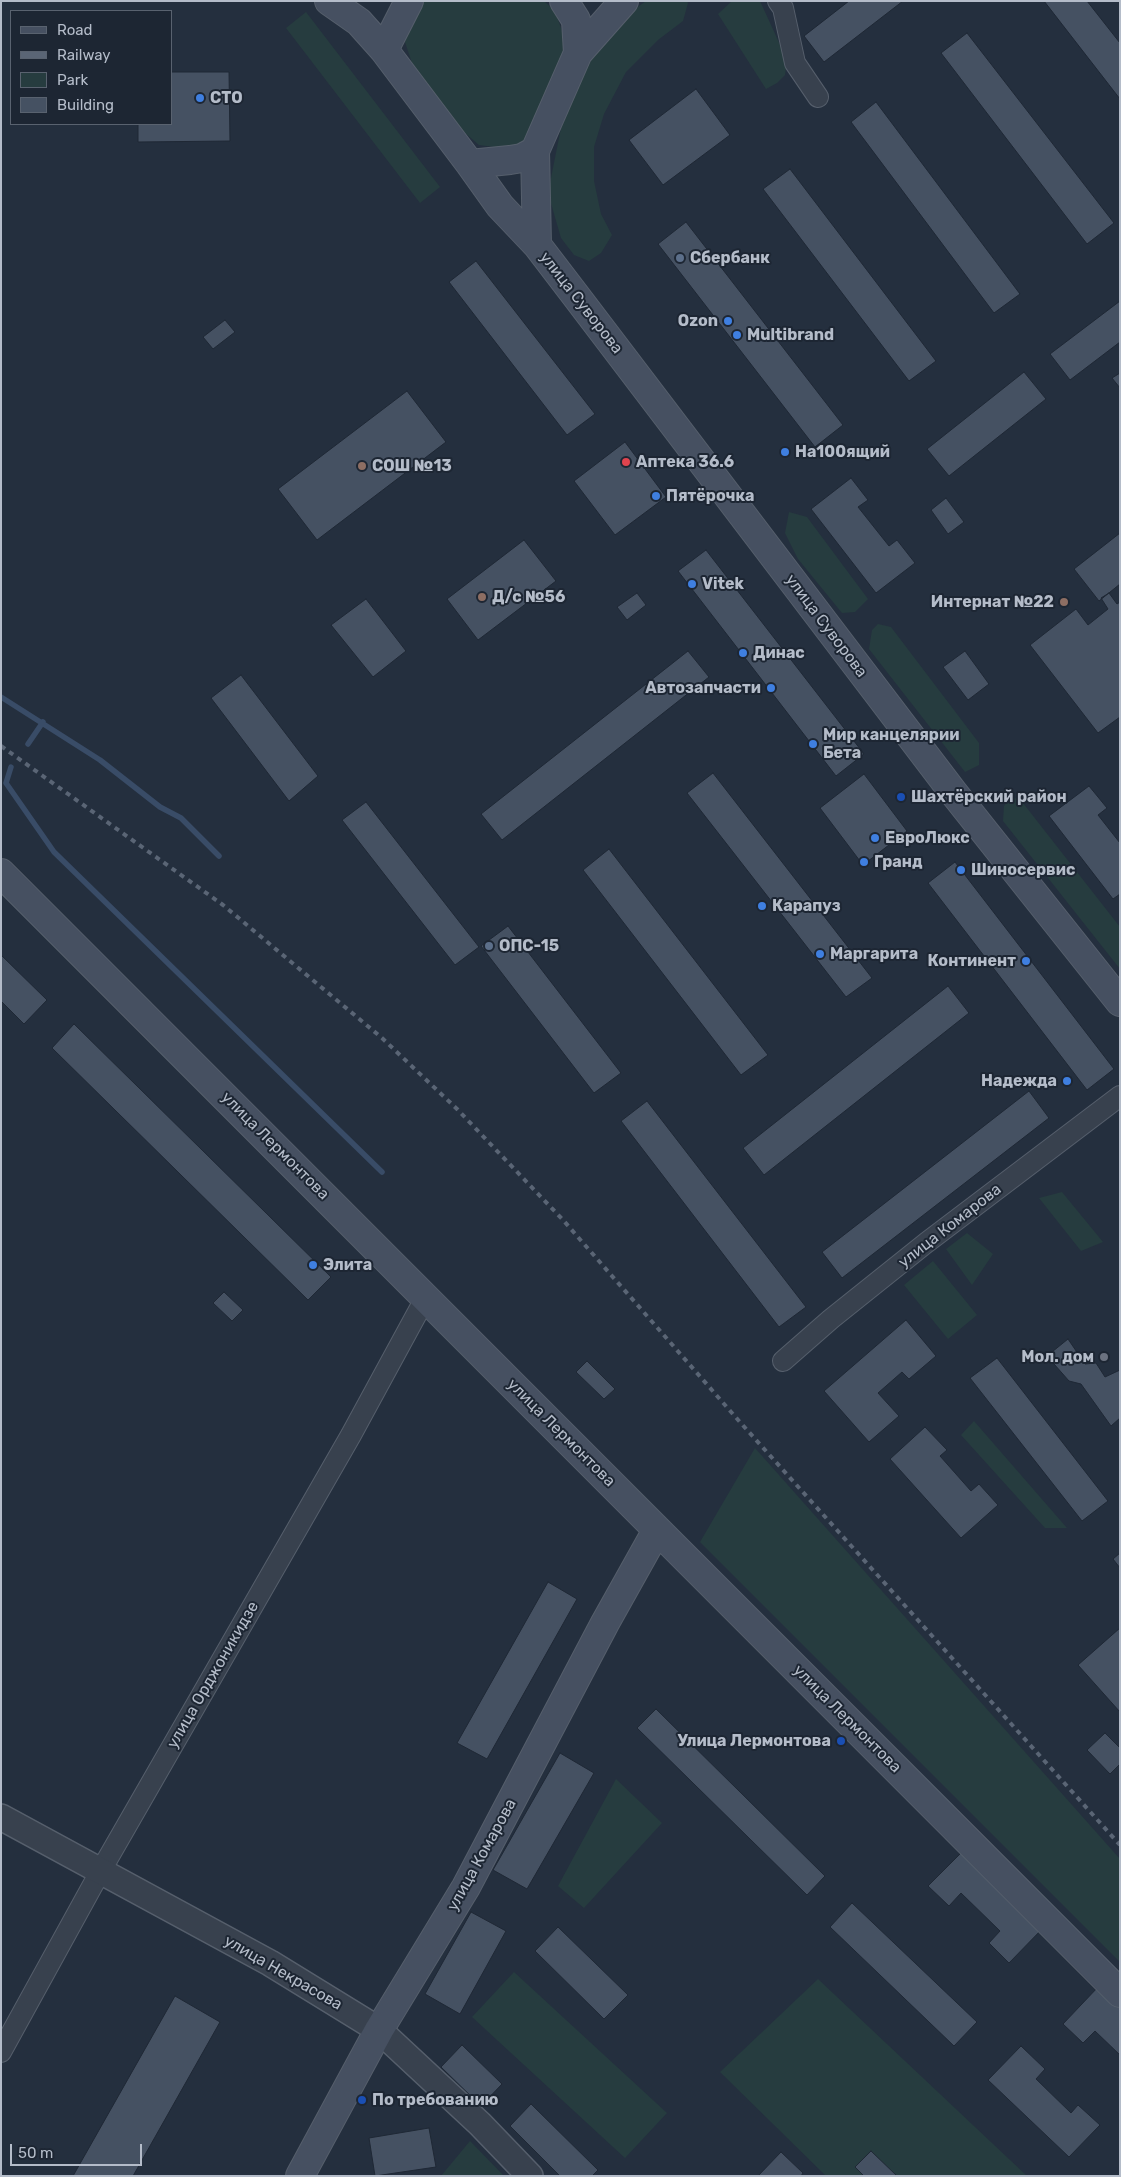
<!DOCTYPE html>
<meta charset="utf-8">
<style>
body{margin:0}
#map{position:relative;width:1121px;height:2177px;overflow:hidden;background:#242f3e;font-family:Rubik,sans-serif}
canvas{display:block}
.frame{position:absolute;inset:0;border:2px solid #b4bcc9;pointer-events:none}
.legend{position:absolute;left:10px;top:10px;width:162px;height:115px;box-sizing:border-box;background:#1d2633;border:1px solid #59626f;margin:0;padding:6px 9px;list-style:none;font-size:15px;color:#b4bcc9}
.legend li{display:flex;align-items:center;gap:10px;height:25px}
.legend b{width:25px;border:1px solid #59626f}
.scale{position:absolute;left:10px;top:2144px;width:132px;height:22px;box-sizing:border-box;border:2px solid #b4bcc9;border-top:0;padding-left:6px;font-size:15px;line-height:18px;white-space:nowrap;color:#b4bcc9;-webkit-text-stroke:4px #1d2633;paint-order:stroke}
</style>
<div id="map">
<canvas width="1121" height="2177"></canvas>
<div class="frame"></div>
<ul class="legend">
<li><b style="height:6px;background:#465061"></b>Road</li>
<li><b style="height:6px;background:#5a6575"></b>Railway</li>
<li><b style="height:14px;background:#263c3f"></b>Park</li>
<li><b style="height:14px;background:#455162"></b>Building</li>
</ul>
<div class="scale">50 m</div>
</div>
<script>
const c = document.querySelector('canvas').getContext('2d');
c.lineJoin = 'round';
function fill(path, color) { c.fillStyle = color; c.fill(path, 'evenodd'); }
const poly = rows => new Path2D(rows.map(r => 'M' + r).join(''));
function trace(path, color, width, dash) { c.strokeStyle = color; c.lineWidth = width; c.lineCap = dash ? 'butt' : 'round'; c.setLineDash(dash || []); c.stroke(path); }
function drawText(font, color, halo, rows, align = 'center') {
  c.font = font + ' Rubik,sans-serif'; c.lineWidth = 4; c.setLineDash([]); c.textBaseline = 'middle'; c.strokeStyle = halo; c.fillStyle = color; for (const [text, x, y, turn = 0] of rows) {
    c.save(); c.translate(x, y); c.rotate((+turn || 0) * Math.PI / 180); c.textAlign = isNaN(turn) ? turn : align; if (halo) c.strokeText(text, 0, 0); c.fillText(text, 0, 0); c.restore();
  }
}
const green = poly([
 [422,1,544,1,555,11,566,42,562,60,530,137,517,146,502,148,479,145,457,126,413,66,405,42,408,22],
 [646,1,687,1,688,3,683,21,658,40,626,72,604,114,594,147,594,181,601,214,612,235,601,253,589,261,574,255,561,238,548,193,561,128,570,106,575,79,622,18],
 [732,1,760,1,787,60,785,75,777,83,766,89,718,14],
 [306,12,440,187,420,203,286,28],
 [789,512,807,517,868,599,855,612,842,613,798,559,785,533],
 [878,624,891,627,979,743,979,765,965,772,869,649,872,630],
 [1012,796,1023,803,1120,927,1120,969,1003,821,1004,806],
 [1062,1192,1103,1242,1081,1251,1039,1198],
 [967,1233,993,1254,972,1285,946,1249],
 [933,1261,977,1315,948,1339,904,1285],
 [974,1421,1067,1528,1045,1528,961,1435],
 [755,1448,1120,1859,1120,1962,700,1542],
 [616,1779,662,1823,584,1908,558,1886],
 [514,1972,667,2113,625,2158,472,2017],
 [818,1979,1027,2176,826,2176,720,2072],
 [470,2141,504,2176,441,2176]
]);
const stream = poly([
 [1,697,100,760,160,807,181,818,219,856],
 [28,744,43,722],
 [11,767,6,783,54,852,382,1172]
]);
const building = poly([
 [849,1,903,1,824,62,804,36,849,1],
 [1044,1,1087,1,1120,43,1120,99,1044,1],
 [967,33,1114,223,1087,244,941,53,967,33],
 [171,72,229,72,230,141,138,142,138,124,171,124,171,72],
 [696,89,730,135,663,185,629,140,696,89],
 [876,102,1020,294,994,313,851,122,876,102],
 [790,169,936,361,909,381,763,189,790,169],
 [686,222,843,425,815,447,658,244,686,222],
 [476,261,595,414,567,435,449,282,476,261],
 [1120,301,1120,342,1070,380,1050,354,1120,301],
 [225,320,235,332,213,349,203,337,225,320],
 [1024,372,1046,399,949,476,927,449,1024,372],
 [1120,373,1120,388,1112,378,1120,373],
 [407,391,446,442,317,540,278,489,407,391],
 [625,442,666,497,615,535,574,481,625,442],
 [851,478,868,500,858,507,889,546,897,540,915,563,876,593,811,509,851,478],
 [946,498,964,522,948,534,931,510,946,498],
 [1120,533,1120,584,1099,601,1074,569,1120,533],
 [524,540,556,581,478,640,447,599,524,540],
 [706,550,864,754,836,776,678,571,706,550],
 [637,593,646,605,627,620,617,607,637,593],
 [1109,593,1117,604,1120,602,1120,717,1098,733,1030,645,1076,609,1088,625,1108,609,1101,598,1109,593],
 [366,599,406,651,373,677,331,625,366,599],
 [688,651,709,677,502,840,481,814,688,651],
 [965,651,989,684,968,700,943,667,965,651],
 [241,675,318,776,289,801,211,698,241,675],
 [713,773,872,978,846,997,687,793,713,773],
 [864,774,907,831,863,865,820,808,864,774],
 [1089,786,1107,808,1098,815,1120,843,1120,894,1113,899,1049,816,1089,786],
 [366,802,479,947,455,965,342,820,366,802],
 [609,849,768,1055,741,1075,583,870,609,849],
 [955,862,1114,1069,1087,1090,928,883,955,862],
 [508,926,621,1073,594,1093,481,946,508,926],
 [1,955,47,1000,24,1024,1,1001,1,955],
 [948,986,969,1013,764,1175,743,1148,948,986],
 [74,1024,331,1277,308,1300,52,1048,74,1024],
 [1029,1091,1049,1118,842,1278,822,1252,1029,1091],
 [647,1101,806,1307,779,1327,621,1121,647,1101],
 [224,1292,243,1310,232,1321,213,1303,224,1292],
 [906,1320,936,1356,909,1379,902,1372,878,1393,899,1416,869,1442,824,1391,906,1320],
 [1068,1339,1085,1364,1096,1363,1105,1377,1120,1370,1120,1418,1111,1426,1081,1384,1069,1381,1047,1356,1068,1339],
 [997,1358,1108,1501,1082,1521,970,1378,997,1358],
 [587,1361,615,1389,604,1399,576,1372,587,1361],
 [925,1427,947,1450,940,1456,971,1491,979,1484,998,1505,961,1538,890,1459,925,1427],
 [1120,1553,1120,1568,1113,1559,1120,1553],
 [548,1582,577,1599,487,1759,457,1743,548,1582],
 [1120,1628,1120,1712,1078,1665,1120,1628],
 [656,1709,825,1876,807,1895,637,1728,656,1709],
 [1105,1733,1120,1748,1120,1764,1110,1774,1087,1750,1105,1733],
 [560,1753,594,1773,527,1889,493,1870,560,1753],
 [965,1849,1045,1926,1009,1963,989,1943,1000,1931,961,1893,949,1906,928,1886,965,1849],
 [852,1903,977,2022,954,2046,830,1927,852,1903],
 [471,1912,506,1931,460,2014,425,1994,471,1912],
 [558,1927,628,1995,604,2019,535,1951,558,1927],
 [1099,1986,1120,2006,1120,2055,1095,2031,1083,2043,1063,2024,1099,1986],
 [175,1996,220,2022,133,2176,73,2176,175,1996],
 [462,2045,502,2084,481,2106,441,2067,462,2045],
 [1021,2046,1045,2069,1036,2079,1071,2113,1078,2105,1100,2125,1069,2157,988,2080,1021,2046],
 [531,2104,598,2170,592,2176,560,2176,510,2126,531,2104],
 [429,2128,436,2167,375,2176,369,2138,429,2128],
 [871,2151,897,2176,864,2176,855,2167,871,2151],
 [781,2152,803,2173,801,2176,758,2176,781,2152]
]);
const minor = poly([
 [778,1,783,8,795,63,818,97],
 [783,1361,831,1319,926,1243,1120,1096],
 [1,2052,100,1872,351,1435,426,1297]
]);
const tertiary = poly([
 [1,1817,270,1963,379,2030,480,2124,530,2176]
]);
const secondary = poly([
 [329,1,359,22,384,50],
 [409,1,384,50,470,164,510,160,522,158,535,151,578,53,576,20,564,1],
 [578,53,624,1],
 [535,151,537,245],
 [470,164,500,206,537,245,576,296,953,792,1120,1002],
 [1,873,1120,1993],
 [300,2176,379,2030,466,1887,605,1623,657,1530]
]);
const rail = poly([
 [1,746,223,905,382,1038,457,1109,563,1220,739,1421,1120,1845]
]);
const markers = [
 [200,98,5,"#3f7fe0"],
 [680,258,5,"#5c6f8a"],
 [728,321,5,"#3f7fe0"],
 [737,335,5,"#3f7fe0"],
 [785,452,5,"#3f7fe0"],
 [626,462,5,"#e0444e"],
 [362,466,5,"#8d6e63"],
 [656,496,5,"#3f7fe0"],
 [692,584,5,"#3f7fe0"],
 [482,597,5,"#8d6e63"],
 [1064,602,5,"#8d6e63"],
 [743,653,5,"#3f7fe0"],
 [771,688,5,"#3f7fe0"],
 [813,744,5,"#3f7fe0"],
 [901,797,5,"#1a4fb4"],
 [875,838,5,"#3f7fe0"],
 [864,862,5,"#3f7fe0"],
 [961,870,5,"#3f7fe0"],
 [762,906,5,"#3f7fe0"],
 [489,946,5,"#5c6f8a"],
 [820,954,5,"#3f7fe0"],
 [1026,961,5,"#3f7fe0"],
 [1067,1081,5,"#3f7fe0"],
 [313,1265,5,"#3f7fe0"],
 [1104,1357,5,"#6b7280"],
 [841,1741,5,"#1a4fb4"],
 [362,2100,5,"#1a4fb4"]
];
const poiNames = [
 ["СТО",210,98],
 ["Сбербанк",690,258],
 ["Ozon",718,321,"right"],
 ["Multibrand",747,335],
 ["На100ящий",795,452],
 ["Аптека 36.6",636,462],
 ["СОШ №13",372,466],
 ["Пятёрочка",666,496],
 ["Vitek",702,584],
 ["Д/с №56",492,597],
 ["Интернат №22",1054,602,"right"],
 ["Динас",753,653],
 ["Автозапчасти",761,688,"right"],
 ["Мир канцелярии",823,735],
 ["Бета",823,753],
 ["Шахтёрский район",911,797],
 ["ЕвроЛюкс",885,838],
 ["Гранд",874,862],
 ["Шиносервис",971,870],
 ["Карапуз",772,906],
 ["ОПС-15",499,946],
 ["Маргарита",830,954],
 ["Континент",1016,961,"right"],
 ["Надежда",1057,1081,"right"],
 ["Элита",323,1265],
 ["Мол. дом",1094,1357,"right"],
 ["Улица Лермонтова",831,1741,"right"],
 ["По требованию",372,2100]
];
const streetNames = [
 ["улица Суворова",581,303,52],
 ["улица Суворова",826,626,53],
 ["улица Лермонтова",275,1146,45],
 ["улица Комарова",950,1226,-38],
 ["улица Лермонтова",561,1433,45],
 ["улица Орджоникидзе",213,1675,-60],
 ["улица Лермонтова",847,1719,45],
 ["улица Комарова",482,1855,-61],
 ["улица Некрасова",283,1973,30]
];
fill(green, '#263c3f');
trace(stream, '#394c67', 5.5);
fill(building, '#455162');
trace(building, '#1f2835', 1);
trace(minor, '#565f6c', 22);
trace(tertiary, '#565f6c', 28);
trace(secondary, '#565f6c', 30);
trace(minor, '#38414e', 20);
trace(tertiary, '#38414e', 25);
trace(secondary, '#465061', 28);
trace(rail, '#5a6575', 4, [5, 5]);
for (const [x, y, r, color] of markers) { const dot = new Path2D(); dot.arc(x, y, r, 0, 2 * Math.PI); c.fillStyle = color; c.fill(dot); trace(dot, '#1d2633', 2); }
drawText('bold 16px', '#b4bcc9', '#1d2633', poiNames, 'left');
drawText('16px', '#b4bcc9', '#1d2633', streetNames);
</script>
